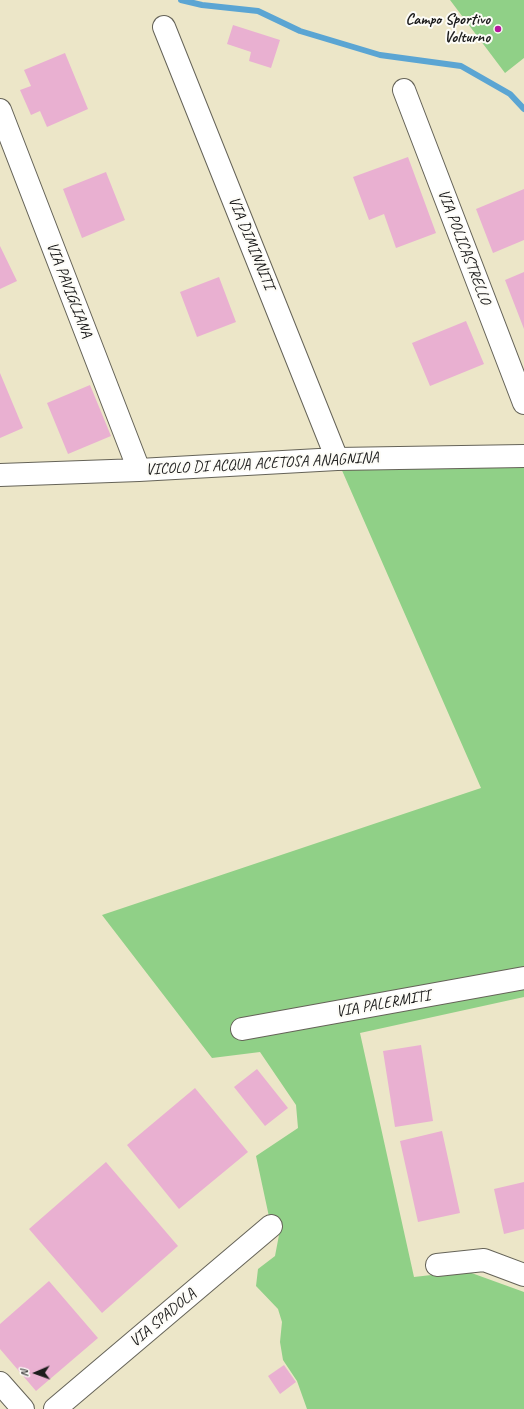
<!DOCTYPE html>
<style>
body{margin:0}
#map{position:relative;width:524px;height:1409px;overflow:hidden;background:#ece6c8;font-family:Caveat,sans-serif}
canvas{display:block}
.north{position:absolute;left:16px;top:1353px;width:40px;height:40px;-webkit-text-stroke:3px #fdfcf7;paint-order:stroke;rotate:268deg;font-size:11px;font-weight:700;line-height:16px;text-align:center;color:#1c1c1c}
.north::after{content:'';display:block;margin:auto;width:14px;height:18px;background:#1c1c1c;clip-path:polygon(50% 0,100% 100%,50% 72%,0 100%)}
</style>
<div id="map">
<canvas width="524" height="1409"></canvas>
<div class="north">N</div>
</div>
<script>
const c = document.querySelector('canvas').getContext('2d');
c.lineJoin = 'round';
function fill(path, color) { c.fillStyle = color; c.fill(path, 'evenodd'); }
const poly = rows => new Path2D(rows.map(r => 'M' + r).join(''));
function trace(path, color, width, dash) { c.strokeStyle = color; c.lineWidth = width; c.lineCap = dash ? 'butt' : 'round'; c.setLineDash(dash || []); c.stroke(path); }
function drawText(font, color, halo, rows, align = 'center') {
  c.font = font + ' Caveat,sans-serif'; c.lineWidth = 4; c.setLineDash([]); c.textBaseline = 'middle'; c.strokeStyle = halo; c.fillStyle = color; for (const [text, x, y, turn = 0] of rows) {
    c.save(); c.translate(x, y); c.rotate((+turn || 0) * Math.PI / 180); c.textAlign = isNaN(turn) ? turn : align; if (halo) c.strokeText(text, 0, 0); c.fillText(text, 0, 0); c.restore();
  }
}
const green = poly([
 [450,0,524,0,524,58,505,73],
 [524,456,524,997,360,1033,414,1277,466,1271,524,1292,524,1409,307,1409,297,1381,283,1360,280,1342,282,1322,278,1309,256,1286,258,1269,275,1256,279,1235,271,1226,256,1156,298,1128,296,1105,260,1052,212,1058,102,915,481,788,337,459]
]);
const stream = poly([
 [181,0,202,5,258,11,300,31,380,55,461,66,510,94,524,109]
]);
const building = poly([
 [233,25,280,40,271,68,249,61,251,52,227,44],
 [65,53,88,109,47,127,40,111,31,115,20,90,31,86,24,70],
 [408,157,436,233,396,248,384,214,369,220,353,177],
 [106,172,125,220,82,238,63,189],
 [524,189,524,240,493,253,476,209],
 [0,246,17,281,0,289],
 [524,272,524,329,505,280],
 [219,277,236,322,197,337,180,292],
 [466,321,484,364,430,386,412,343],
 [0,373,23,428,0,438],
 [90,385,111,436,68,454,47,403],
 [421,1045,433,1121,395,1127,383,1051],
 [257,1069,288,1108,265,1126,234,1087],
 [195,1088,248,1152,179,1209,127,1145],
 [442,1131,460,1213,418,1222,400,1141],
 [106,1162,178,1246,102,1313,29,1229],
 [524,1182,524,1229,504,1234,494,1189],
 [49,1281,98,1338,36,1391,0,1349,0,1324],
 [284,1365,296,1382,280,1394,268,1376]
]);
const minor = poly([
 [164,27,337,459],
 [404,90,524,403],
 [0,110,139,470],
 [0,475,139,470,337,459,524,456],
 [242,1029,524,978],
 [437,1265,484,1260,524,1275],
 [0,1383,23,1409],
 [55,1409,271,1226]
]);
const markers = [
 [498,29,4,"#b5179e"]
];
const poiNames = [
 ["Campo Sportivo",490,20],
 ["Volturno",490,38]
];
const streetNames = [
 ["VIA DIMINNITI",251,243,68],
 ["VIA POLICASTRELLO",464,247,69],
 ["VIA PAVIGLIANA",69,290,69],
 ["VICOLO DI ACQUA ACETOSA ANAGNINA",262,464,-3],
 ["VIA PALERMITI",383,1004,-10],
 ["VIA SPADOLA",163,1318,-40]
];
fill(green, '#90d087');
trace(stream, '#5ba5d3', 6);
fill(building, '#e9b0d1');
trace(minor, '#656358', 24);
trace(minor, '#fff', 22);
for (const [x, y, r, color] of markers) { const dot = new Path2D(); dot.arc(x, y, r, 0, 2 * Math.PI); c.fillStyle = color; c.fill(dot); trace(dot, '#fdfcf7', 1.5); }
drawText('bold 16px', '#1c1c1c', '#fdfcf7', poiNames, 'right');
drawText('16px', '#1c1c1c', '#fdfcf7', streetNames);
</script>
